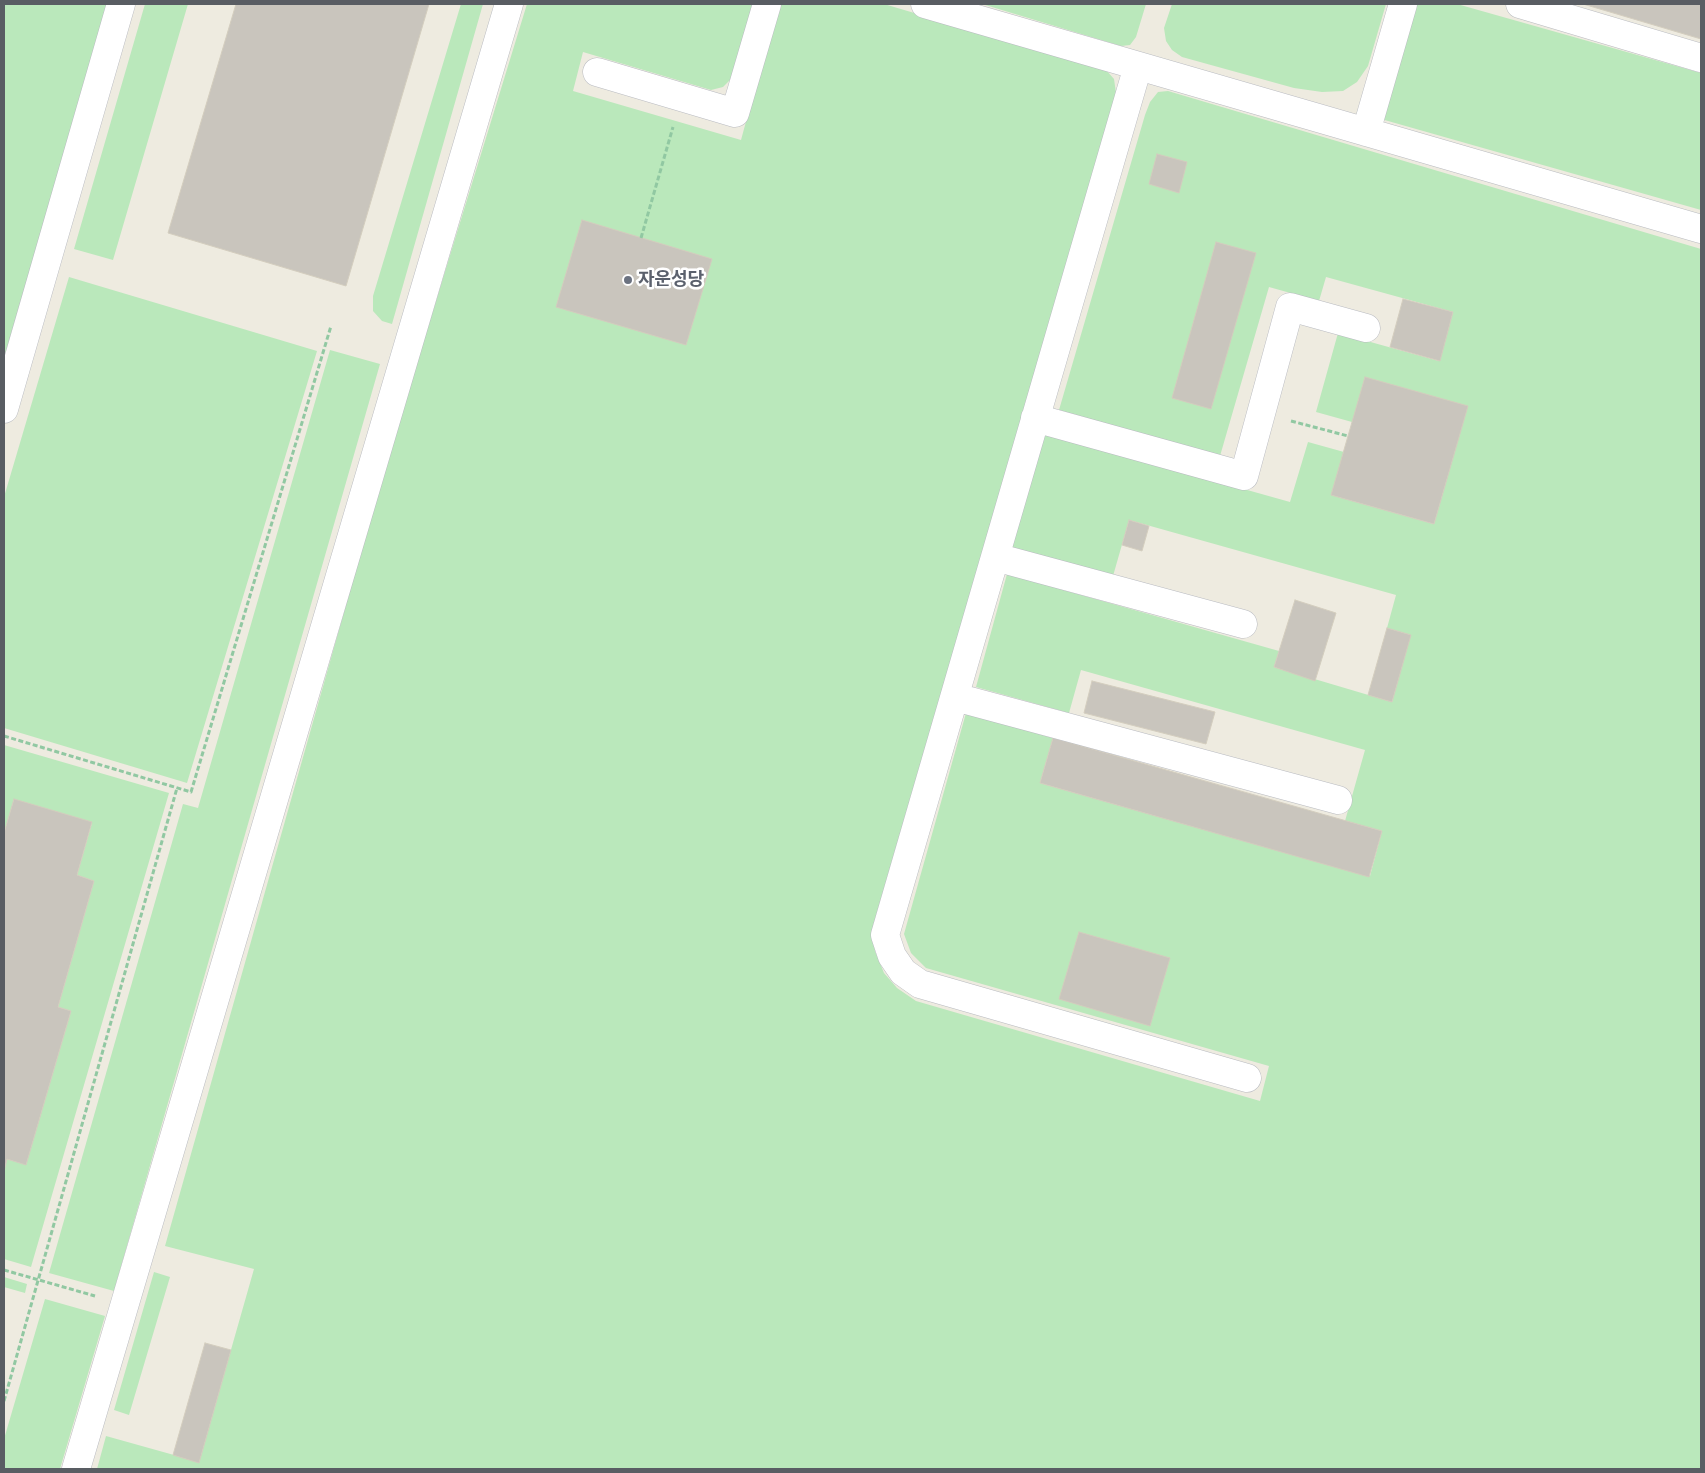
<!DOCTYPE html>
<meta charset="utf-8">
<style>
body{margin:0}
#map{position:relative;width:1705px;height:1473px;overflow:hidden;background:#eeebe0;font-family:"Varela Round",sans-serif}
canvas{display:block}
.frame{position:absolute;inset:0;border:5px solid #595d63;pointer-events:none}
</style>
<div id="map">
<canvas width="1705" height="1473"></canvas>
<div class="frame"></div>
</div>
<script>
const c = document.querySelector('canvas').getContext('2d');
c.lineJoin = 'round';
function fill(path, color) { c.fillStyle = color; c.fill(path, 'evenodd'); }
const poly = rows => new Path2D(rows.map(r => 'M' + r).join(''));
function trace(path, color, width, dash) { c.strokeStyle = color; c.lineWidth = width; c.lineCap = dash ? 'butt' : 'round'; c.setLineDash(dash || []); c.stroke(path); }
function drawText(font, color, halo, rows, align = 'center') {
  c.font = font + ' "Varela Round","Noto Sans KR",sans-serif'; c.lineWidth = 5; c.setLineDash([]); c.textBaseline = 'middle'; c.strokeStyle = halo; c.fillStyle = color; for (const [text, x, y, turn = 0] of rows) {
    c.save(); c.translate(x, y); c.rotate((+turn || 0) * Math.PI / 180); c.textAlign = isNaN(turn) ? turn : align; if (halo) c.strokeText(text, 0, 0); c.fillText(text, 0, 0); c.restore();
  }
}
const green = poly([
 [4,4,108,4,4,358],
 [145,4,188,4,113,260,74,249],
 [461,4,483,4,392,324,382,321,373,311,373,296],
 [527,4,753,4,731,79,723,87,711,90,583,52,573,91,741,140,778,4,884,4,1106,70,1114,79,1116,93,873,926,875,951,884,973,897,988,916,1001,1260,1101,1269,1066,926,968,911,953,904,934,966,713,1053,738,1040,783,1370,876,1382,831,1345,821,1365,750,1081,670,1069,713,976,687,1007,574,1279,651,1274,667,1392,702,1410,635,1387,628,1396,595,1129,520,1113,576,1012,548,1044,433,1290,502,1308,442,1344,452,1332,495,1434,524,1467,406,1352,422,1316,412,1338,333,1439,361,1453,312,1326,277,1319,301,1269,287,1220,456,1059,410,1145,115,1150,102,1158,92,1168,91,1701,249,1701,1469,97,1469,106,1436,199,1462,254,1269,165,1246,383,474],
 [982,4,1146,4,1136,37,1130,45,1121,46],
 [1172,4,1386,4,1368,66,1357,82,1343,91,1322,92,1294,88,1182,57,1172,50,1166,41,1164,28],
 [1415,4,1457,4,1701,73,1701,210,1381,119],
 [69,277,317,351,187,783,4,728,4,497],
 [330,350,380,364,114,1291,49,1273,183,804,198,808],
 [4,745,169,793,31,1267,4,1259,4,1171,7,1159,26,1164,71,1011,58,1007,94,881,77,875,92,823,14,800,4,833],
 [154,1272,170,1277,129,1415,114,1410],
 [4,1277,27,1284,25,1293,4,1287],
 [45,1299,105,1316,60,1469,4,1469,4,1439]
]);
const building = poly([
 [236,4,429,4,346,286,168,233,236,4],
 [1583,4,1701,4,1701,39,1583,4],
 [1157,154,1187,162,1179,193,1149,184,1157,154],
 [582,220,712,259,686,345,556,307,582,220],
 [1216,242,1256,253,1211,409,1172,398,1216,242],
 [1403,299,1453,312,1440,361,1390,347,1403,299],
 [1365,377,1468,406,1434,524,1331,495,1365,377],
 [1129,520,1149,526,1142,551,1122,545,1129,520],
 [1295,600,1336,613,1315,681,1274,667,1295,600],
 [1387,628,1411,635,1392,702,1368,695,1387,628],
 [1092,681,1215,712,1206,744,1084,713,1092,681],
 [1053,738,1382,831,1369,877,1040,783,1053,738],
 [14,799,92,822,77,875,94,881,58,1007,71,1011,26,1165,7,1159,4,1171,4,833,14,799],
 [1079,932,1170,958,1150,1026,1059,999,1079,932],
 [205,1343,231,1350,199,1463,173,1455,205,1343]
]);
const path = poly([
 [641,238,673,127],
 [1291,421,1348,436],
 [4,736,191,792,331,326],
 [4,1270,95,1296],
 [4,1401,177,788]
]);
const minor = poly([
 [925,4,1701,229],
 [1520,4,1701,58],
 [1138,66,885,935,892,956,903,972,920,984,1247,1078],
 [597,72,735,113,767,4],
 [1366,132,1403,4],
 [4,409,121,4],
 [1035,418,1244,476,1290,307,1366,328],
 [995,557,1243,624],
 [955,697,1338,800],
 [76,1469,509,4]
]);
const markers = [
 [628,280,5,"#6b7280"]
];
const worshipNames = [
 ["자운성당",638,280]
];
fill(green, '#bae8bb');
fill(building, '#c9c5bd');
trace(building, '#d3cdbe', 1);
trace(minor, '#b9bbc1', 29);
trace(path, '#91c8a2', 3, [5, 2.5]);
trace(minor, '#fff', 28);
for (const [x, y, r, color] of markers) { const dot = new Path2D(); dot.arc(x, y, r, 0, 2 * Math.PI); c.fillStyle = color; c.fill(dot); trace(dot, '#fff', 2); }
drawText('bold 18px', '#5b616d', '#fff', worshipNames, 'left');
</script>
